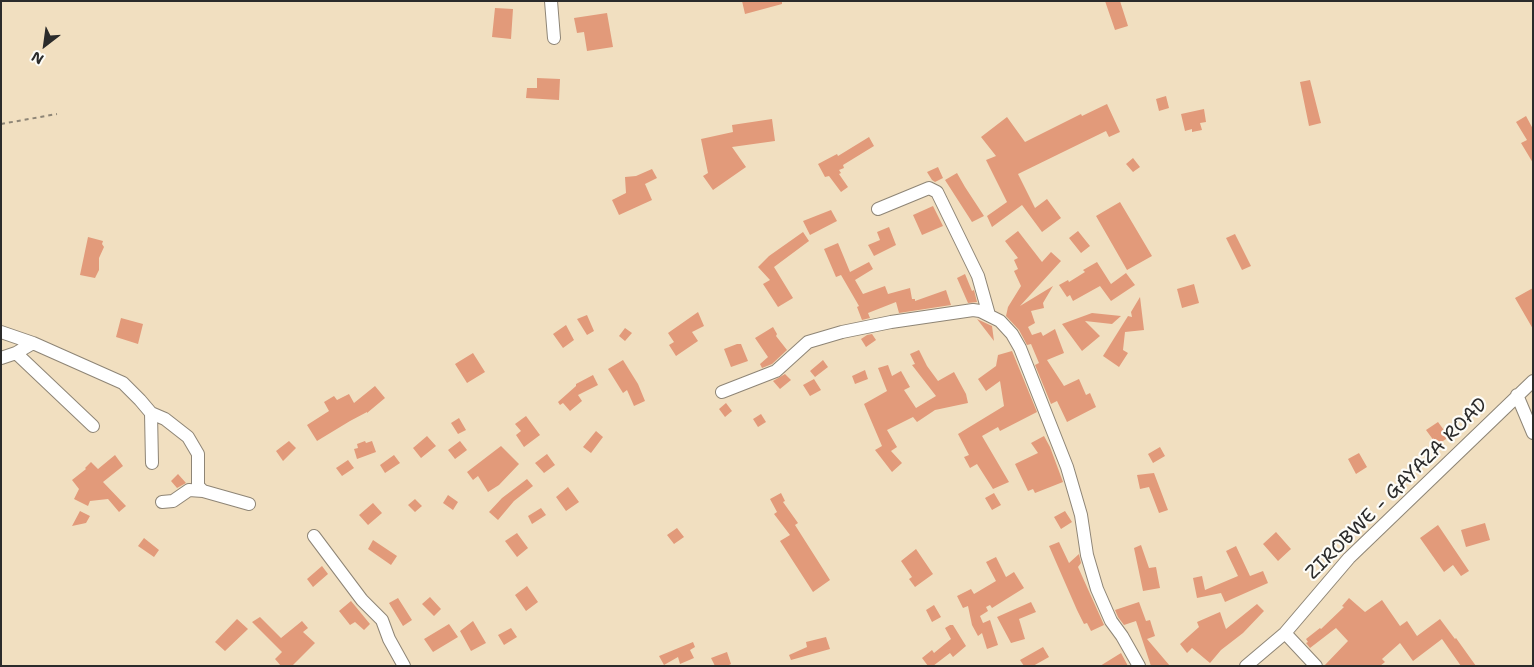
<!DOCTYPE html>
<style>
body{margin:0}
#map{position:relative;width:1534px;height:667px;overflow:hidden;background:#f1dfc0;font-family:"Shantell Sans",sans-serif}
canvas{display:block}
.frame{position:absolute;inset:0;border:2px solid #2b2b2b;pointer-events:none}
.north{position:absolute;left:20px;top:20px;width:50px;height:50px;-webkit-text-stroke:4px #fdfcf7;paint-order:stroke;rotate:210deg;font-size:14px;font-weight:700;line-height:20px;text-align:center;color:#2b2b2b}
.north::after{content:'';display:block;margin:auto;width:18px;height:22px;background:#2b2b2b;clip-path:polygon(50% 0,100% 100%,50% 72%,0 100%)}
</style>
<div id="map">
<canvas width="1534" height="667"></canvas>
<div class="frame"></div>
<div class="north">N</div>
</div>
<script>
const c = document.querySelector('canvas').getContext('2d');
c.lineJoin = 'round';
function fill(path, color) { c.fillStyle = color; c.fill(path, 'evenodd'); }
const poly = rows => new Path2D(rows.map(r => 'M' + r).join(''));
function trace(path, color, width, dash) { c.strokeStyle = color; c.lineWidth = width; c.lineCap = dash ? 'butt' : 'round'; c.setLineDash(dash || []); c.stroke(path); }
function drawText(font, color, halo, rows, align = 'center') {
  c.font = font + ' "Shantell Sans",sans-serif'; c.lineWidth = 4.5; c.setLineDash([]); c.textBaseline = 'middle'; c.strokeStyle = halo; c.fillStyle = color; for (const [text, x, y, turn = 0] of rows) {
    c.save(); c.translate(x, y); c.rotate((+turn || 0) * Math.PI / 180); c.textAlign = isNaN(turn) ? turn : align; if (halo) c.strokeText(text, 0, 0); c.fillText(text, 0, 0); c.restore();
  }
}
const building = poly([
 [742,1,782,1,782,4,745,14],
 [1105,1,1120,1,1128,26,1115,30],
 [495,8,513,9,511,39,492,37],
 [607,13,613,47,587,51,584,32,577,33,574,18],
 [537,78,560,79,559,100,526,98,527,88,537,88],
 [1310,80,1321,123,1309,126,1300,82],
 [1166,96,1169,108,1159,111,1156,99],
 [1107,104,1120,132,1109,137,1106,131,1018,174,1035,208,1047,199,1061,218,1042,232,1022,205,992,227,987,216,1007,202,986,160,996,156,981,137,1007,117,1025,142,1081,114,1082,116],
 [1204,109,1206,122,1200,123,1202,130,1192,132,1192,129,1185,131,1181,114],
 [1526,116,1533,129,1533,163,1521,143,1527,140,1516,122],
 [772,119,775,141,732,147,746,167,713,190,703,176,708,173,701,139,733,132,732,125],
 [869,137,874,146,843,165,844,168,839,170,841,173,839,174,848,187,841,192,829,176,825,177,818,164,837,154,838,156],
 [1133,158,1140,167,1133,172,1126,164],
 [938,167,943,178,935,182,932,180,927,172],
 [652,169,657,178,645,184,652,200,619,215,612,200,626,193,625,177,636,176],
 [957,173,965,187,984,216,972,222,945,180],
 [1120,202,1152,256,1127,270,1096,216],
 [933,206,943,226,922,235,913,215],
 [831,210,837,221,810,235,803,221],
 [889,227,896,245,874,256,868,245,880,240,877,232],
 [1018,231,1042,262,1051,252,1061,261,1020,306,1053,286,1043,303,1044,308,1031,311,1035,323,1028,327,1032,335,1041,332,1043,336,1055,329,1064,353,1047,360,1064,386,1079,379,1086,395,1090,393,1096,407,1067,422,1057,401,1051,404,1035,365,1039,363,1031,344,1027,345,1019,330,1006,316,1008,307,1021,286,1014,271,1018,269,1014,260,1018,258,1005,241],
 [1078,231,1090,246,1081,253,1069,238],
 [803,232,809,241,774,267,793,298,778,307,763,284,770,280,758,267,769,256],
 [1235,234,1251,266,1242,270,1226,238],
 [88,237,103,241,102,244,104,247,99,258,99,270,95,278,80,275],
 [838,243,850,272,869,262,873,269,855,280,863,294,885,286,888,294,910,288,912,299,915,299,915,301,946,290,951,305,899,313,896,302,868,313,870,318,862,320,857,307,859,306,841,275,836,277,824,249],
 [1097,262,1111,284,1126,273,1135,285,1111,301,1100,286,1073,301,1070,295,1067,297,1059,285,1068,280,1069,282,1085,272,1083,270],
 [965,274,972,291,974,290,977,302,968,303,957,278],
 [1194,284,1199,303,1182,308,1177,289],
 [1533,288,1533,329,1515,298],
 [1140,297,1144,330,1125,332,1123,350,1128,353,1119,367,1103,356,1128,316,1132,317,1131,312],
 [698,312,704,326,692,332,698,341,676,356,669,345,674,342,668,333],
 [1092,313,1121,316,1112,324,1085,321,1100,336,1082,351,1062,324],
 [587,315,594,331,587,335,577,319],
 [121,318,143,324,138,344,116,337],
 [977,319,992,326,994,341],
 [566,325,574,340,563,348,553,334],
 [773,327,777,334,776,336,787,350,772,364,762,368,760,364,768,357,755,338],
 [625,328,632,333,625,341,619,336],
 [872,334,876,340,866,347,861,339,867,335],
 [737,344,741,344,748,361,731,367,724,349],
 [919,350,927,366,938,381,954,372,966,394,968,403,935,410,917,422,913,417,887,430,897,447,891,451,902,463,892,472,875,450,882,446,864,404,887,391,878,368,888,365,892,376,901,371,910,387,904,390,916,408,936,396,912,365,915,364,910,354],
 [1012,351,1037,412,1000,431,998,427,982,436,1009,482,993,489,977,464,970,468,964,457,969,455,958,434,1004,406,1000,381,986,391,978,379,996,366,998,355],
 [473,353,485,372,467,383,455,364],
 [623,360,638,384,645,401,634,406,627,390,623,393,608,369],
 [823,360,828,367,815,377,810,371],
 [865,370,868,379,855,384,852,376],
 [785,374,791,380,780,389,773,381],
 [593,375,598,385,578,395,582,401,570,411,563,403,560,405,558,402,576,386,576,384],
 [814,379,821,390,810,396,803,385],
 [375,386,385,398,367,413,367,412,350,421,317,441,307,425,329,411,324,402,334,396,337,400,349,394,354,403],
 [726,403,732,411,725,417,719,409],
 [761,414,766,422,758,427,753,419],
 [526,416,540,435,524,447,516,435,521,431,515,424],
 [459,418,466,430,458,434,451,423],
 [1438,422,1449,437,1437,445,1426,430],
 [596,431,603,437,591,453,583,447],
 [427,436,436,446,421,458,413,448],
 [1044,436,1050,447,1063,482,1035,493,1033,489,1028,491,1015,464,1038,453,1031,443],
 [289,441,296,448,283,461,276,451],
 [365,441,366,443,372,441,376,452,357,459,354,449,358,448,357,444],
 [460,441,467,450,455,459,448,450],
 [501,446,519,464,499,485,488,492,478,476,473,480,467,472],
 [1160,447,1165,456,1153,463,1148,454],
 [1359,453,1367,467,1356,474,1348,459],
 [547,454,555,465,544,473,535,463],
 [115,455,123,466,103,482,126,506,119,512,108,499,90,501,88,506,74,499,79,489,72,480,86,469,85,468,91,462,98,469],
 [394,455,400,463,385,473,380,465],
 [348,460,354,468,342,476,336,468],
 [1154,473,1168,510,1159,513,1149,487,1140,489,1137,475],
 [178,474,186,483,177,488,171,481],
 [527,479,533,486,514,501,498,520,489,512,502,498],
 [568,487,579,502,566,511,556,497],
 [781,493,785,501,783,502,798,523,795,525,830,580,813,592,780,541,790,535,774,514,777,512,770,499],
 [994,493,1001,505,992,510,985,498],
 [448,495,458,502,453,510,443,503],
 [415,499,422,506,415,512,408,505],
 [373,503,382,513,368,525,359,515],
 [541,508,546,515,532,524,528,516],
 [80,511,90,516,86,523,72,526],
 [1065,511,1072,522,1061,529,1054,517],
 [1485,523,1490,540,1466,547,1461,530],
 [1438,525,1469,571,1461,576,1453,565,1444,572,1420,538],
 [677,528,684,537,674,544,667,535],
 [1276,532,1291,549,1278,561,1263,544],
 [517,533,528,548,517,557,505,541],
 [144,538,159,550,154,557,138,546],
 [373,540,397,556,391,565,368,549],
 [1059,542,1069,563,1079,554,1081,563,1078,567,1104,625,1091,631,1087,623,1084,624,1077,610,1049,546],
 [1141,545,1149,568,1156,567,1160,588,1143,591,1134,548],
 [1236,546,1250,576,1263,571,1268,583,1225,602,1221,593,1197,598,1193,578,1202,576,1205,590,1238,576,1226,551],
 [916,549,933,574,915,587,909,579,912,577,901,561],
 [996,557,1006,577,1014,572,1024,588,992,608,990,605,986,607,988,611,980,616,983,623,990,620,998,645,987,649,982,633,978,636,972,625,968,606,963,608,957,596,971,589,974,594,996,581,986,562],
 [322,566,328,574,313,587,307,579],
 [527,586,538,602,526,611,515,595],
 [430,597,441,609,434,616,422,604],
 [398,598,412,620,403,626,389,603],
 [1349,598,1365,612,1382,600,1400,626,1407,621,1417,636,1440,619,1455,639,1456,638,1476,666,1461,666,1442,639,1413,661,1400,643,1382,659,1385,662,1380,666,1324,666,1348,641,1336,628,1310,648,1306,643,1308,642,1306,639,1320,628,1321,629,1344,607,1342,606],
 [351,601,370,624,364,630,355,622,350,625,339,611],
 [1031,602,1036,612,1019,619,1025,639,1011,643,997,617],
 [1139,602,1146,621,1150,620,1155,636,1147,639,1170,666,1151,666,1136,621,1124,625,1118,617,1115,610],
 [1257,604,1264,611,1243,633,1221,650,1210,663,1192,648,1187,653,1180,644,1199,627,1197,622,1220,612,1226,629],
 [934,605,941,617,932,622,926,610],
 [260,617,281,638,302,621,308,628,303,632,315,643,292,666,281,666,275,659,282,652,252,622],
 [237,619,248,629,225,651,215,642],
 [473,621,486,643,471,651,460,631],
 [449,624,458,637,433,652,424,639],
 [950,625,953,625,966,646,953,657,950,653,933,666,928,666,922,658,932,650,934,653,951,639,945,628],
 [511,628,517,637,504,645,498,635],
 [826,637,830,649,791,660,789,655,807,647,806,642],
 [693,642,695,647,690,650,694,658,680,664,678,657,664,665,659,656],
 [1043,647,1049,657,1033,666,1024,666,1020,660],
 [727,652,731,664,727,666,715,666,711,658],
 [1121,653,1128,666,1100,666]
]);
const path = poly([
 [1,124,57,114]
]);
const minor = poly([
 [551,1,554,38],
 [878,209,929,188,937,192,978,276,989,315],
 [1,332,33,343,16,353,1,358],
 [33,343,123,383,140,400,151,413,152,463],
 [16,353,93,426],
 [722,392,776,371,808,342,842,332,891,322,973,310,980,311,1000,321,1012,334,1020,348,1067,467,1081,515,1087,555,1097,589,1111,621,1122,636,1139,666],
 [1517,395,1533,433],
 [151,413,165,419,188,437,198,454,198,486,203,491],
 [162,502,173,501,189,490,203,491,249,504],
 [314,536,362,600,382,620,389,639,404,666],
 [1285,633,1316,666],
 [1246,666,1285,633,1349,558,1533,381]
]);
const streetNames = [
 ["ZIROBWE - GAYAZA ROAD",1397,489,-45]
];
fill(building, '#e29a7a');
trace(minor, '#8e8576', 14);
trace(path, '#8e8576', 2, [4, 4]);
trace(minor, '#fff', 12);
drawText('19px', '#2b2b2b', '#fdfcf7', streetNames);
</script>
